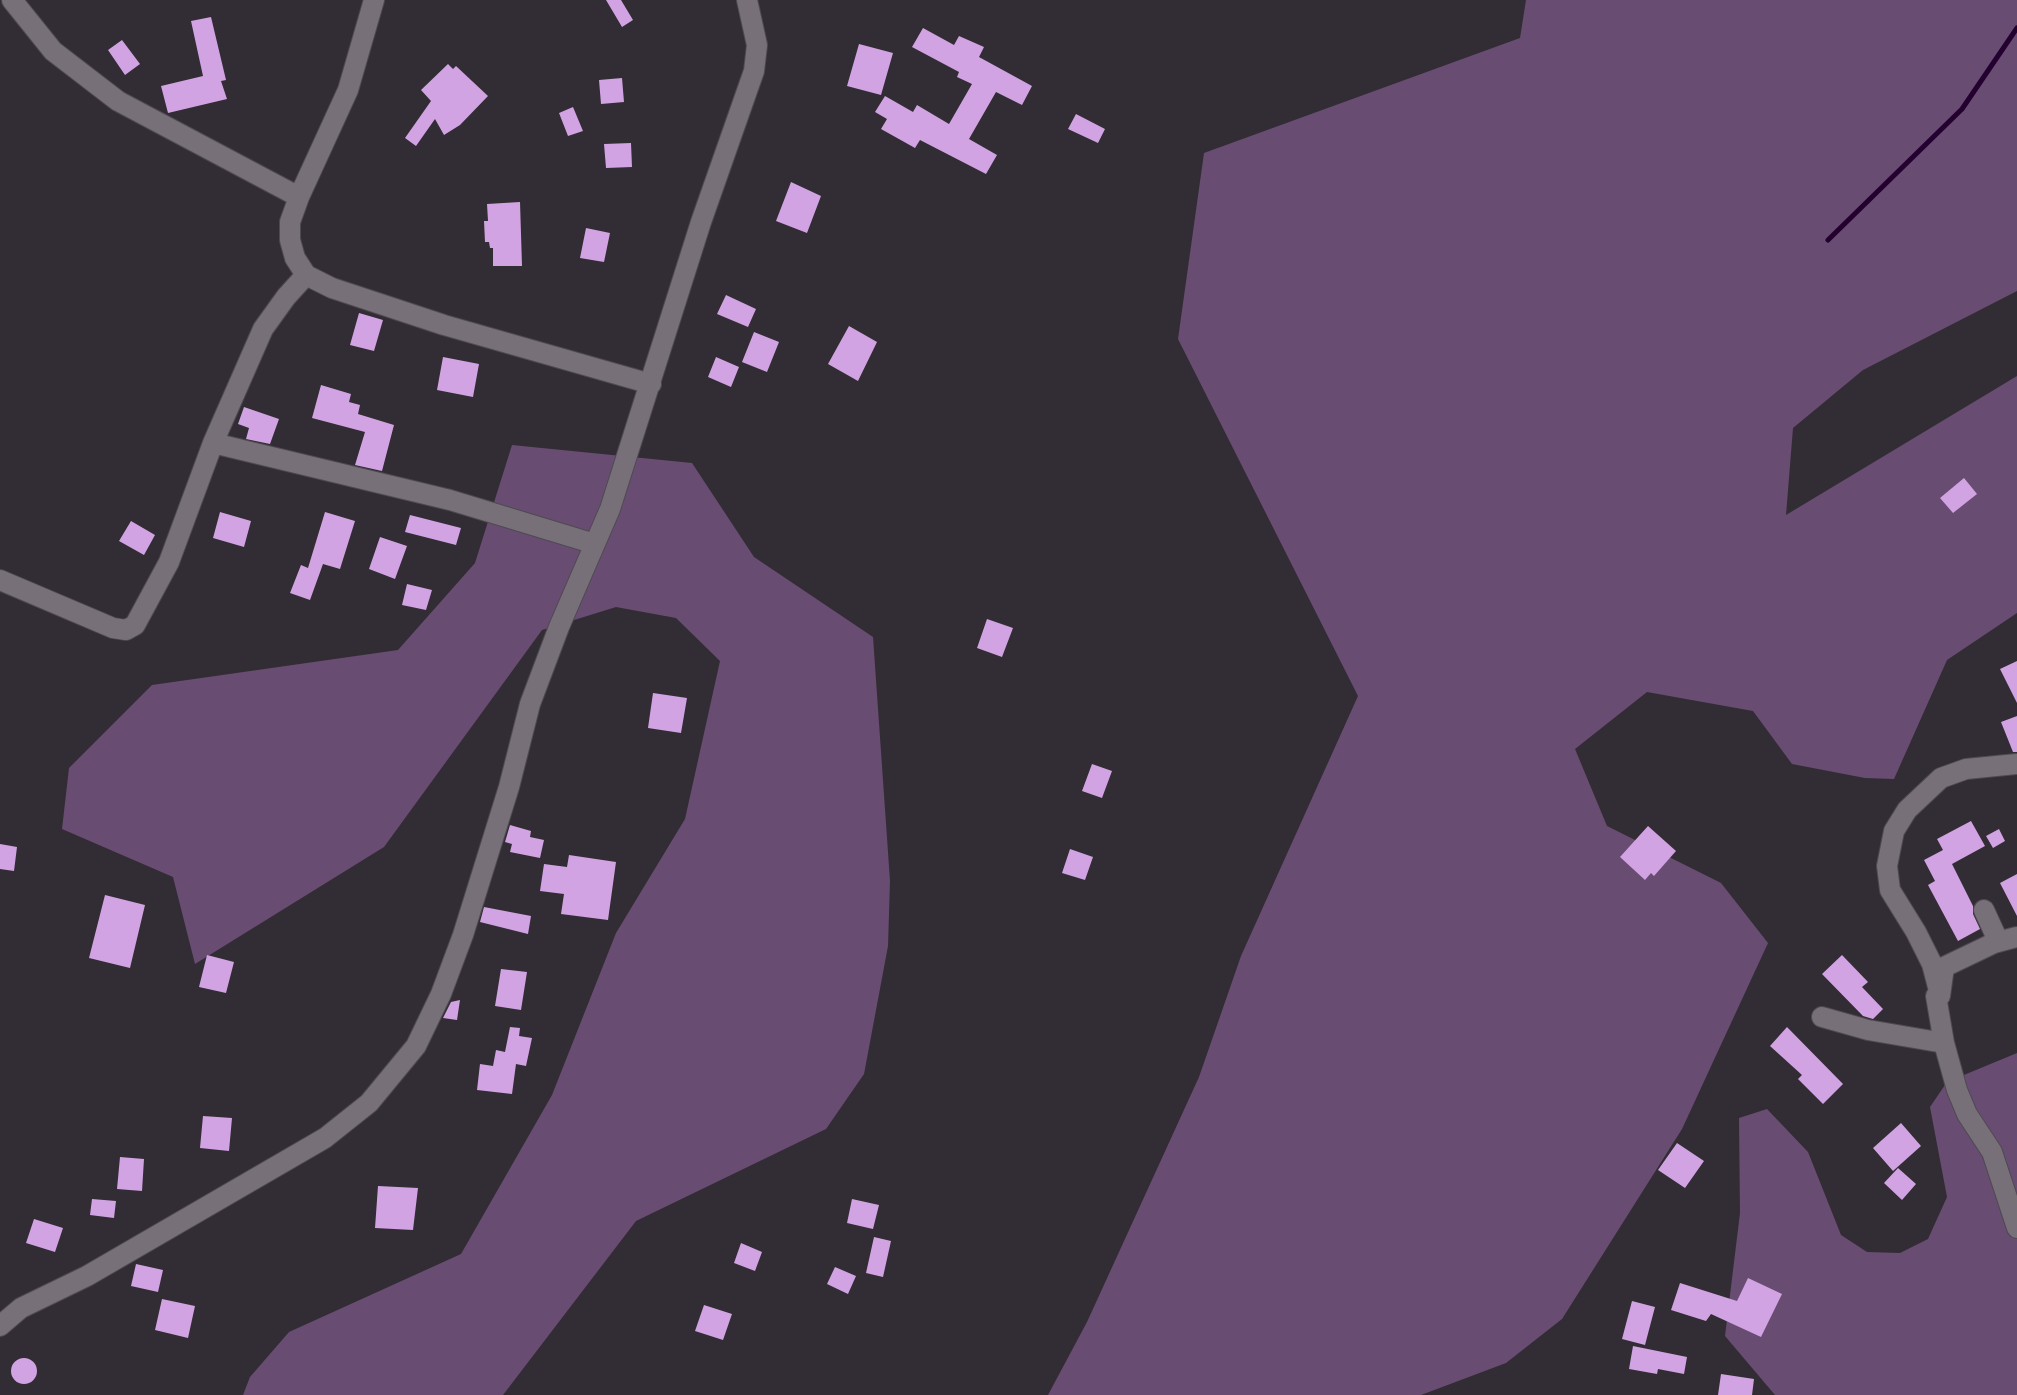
<!DOCTYPE html>
<style>
body{margin:0}
canvas{display:block;background:#322c34}
</style>
<canvas width="2017" height="1395"></canvas>
<script>
const c = document.querySelector('canvas').getContext('2d');
c.lineJoin = 'round';
function fill(path, color) { c.fillStyle = color; c.fill(path, 'evenodd'); }
const poly = rows => new Path2D(rows.map(r => 'M' + r).join(''));
function trace(path, color, width, dash) { c.strokeStyle = color; c.lineWidth = width; c.lineCap = dash ? 'butt' : 'round'; c.setLineDash(dash || []); c.stroke(path); }
const green = poly([
 [1526,0,2017,0,2017,291,1863,370,1793,428,1786,515,2017,376,2017,613,1947,660,1894,779,1865,778,1792,764,1753,711,1647,692,1575,749,1607,826,1721,883,1768,943,1682,1129,1562,1319,1506,1363,1421,1395,1048,1395,1087,1322,1199,1077,1241,956,1358,696,1178,339,1204,153,1520,38],
 [512,445,692,463,754,557,873,637,890,881,888,946,864,1074,826,1129,636,1221,503,1395,243,1395,250,1377,289,1332,461,1254,552,1095,616,933,685,819,720,661,676,618,616,607,542,630,384,847,195,964,173,877,62,829,69,768,152,685,398,650,475,563],
 [2017,1053,2017,1395,1775,1395,1725,1336,1740,1213,1739,1118,1767,1109,1808,1152,1841,1235,1867,1252,1900,1253,1928,1239,1947,1197,1930,1107,1947,1082]
]);
const stream = poly([
 [1828,240,1962,109,2017,28]
]);
const building = poly([
 [606,0,621,0,633,20,622,27],
 [211,17,226,80,221,81,227,99,168,113,161,86,203,76,191,21],
 [923,28,954,45,959,36,984,47,979,57,1032,86,1022,105,996,92,969,139,997,155,986,174,920,140,915,148,881,129,887,119,875,112,885,96,913,112,917,105,949,124,972,84,957,77,959,72,912,47],
 [122,40,140,64,125,75,108,50],
 [859,44,893,53,881,95,847,86],
 [448,64,453,69,456,66,488,96,460,125,444,135,435,119,416,146,405,138,431,101,421,90],
 [622,78,624,102,601,104,599,80],
 [573,107,583,131,568,136,559,113],
 [1076,114,1105,129,1098,143,1068,129],
 [631,143,632,167,606,168,604,144],
 [791,182,821,196,807,233,776,221],
 [520,202,522,266,493,266,493,248,490,248,489,242,485,242,484,221,488,221,487,204],
 [586,228,610,233,604,262,580,258],
 [726,295,756,309,748,327,717,314],
 [359,313,383,320,374,351,350,345],
 [849,326,877,342,858,381,828,364],
 [754,332,779,342,767,372,742,362],
 [443,357,479,364,473,397,437,390],
 [716,357,739,367,731,387,708,377],
 [321,385,351,394,349,402,360,405,358,414,394,425,382,471,355,465,365,432,312,418],
 [244,407,279,419,270,444,246,439,249,428,238,424],
 [1964,478,1977,494,1953,513,1940,498],
 [220,512,251,521,244,547,213,538],
 [325,512,355,521,340,569,323,564,310,600,290,593,301,565,308,568],
 [410,515,461,528,456,545,405,532],
 [131,521,155,535,144,555,119,541],
 [380,537,407,546,395,579,369,569],
 [407,584,432,590,426,610,402,605],
 [987,619,1013,628,1002,657,977,648],
 [2017,661,2017,703,2000,669],
 [653,693,687,698,681,733,648,728],
 [2017,716,2017,752,2013,752,2001,722],
 [1092,764,1112,771,1102,798,1082,791],
 [1971,821,1985,846,1952,864,1973,906,1973,914,1980,929,1958,941,1928,885,1935,881,1924,860,1943,850,1937,839],
 [510,825,531,831,530,837,544,840,540,858,510,852,512,844,505,842],
 [1648,826,1676,851,1654,876,1651,873,1645,880,1620,857],
 [1999,829,2005,841,1993,848,1986,836],
 [0,844,17,847,14,871,0,869],
 [1070,849,1093,857,1085,880,1062,873],
 [569,855,616,862,608,920,561,914,564,894,540,891,544,864,567,867],
 [2017,874,2017,916,2000,883],
 [105,895,145,905,130,968,89,958],
 [484,907,531,916,528,934,480,922],
 [207,955,234,962,226,993,199,987],
 [1842,955,1868,982,1862,987,1883,1009,1873,1019,1863,1016,1822,974],
 [501,969,527,972,521,1010,495,1006],
 [460,1000,457,1020,443,1018,451,1002],
 [510,1027,520,1028,519,1036,532,1038,526,1066,516,1064,512,1094,477,1090,480,1064,493,1066,496,1050,505,1052],
 [1787,1027,1843,1084,1823,1104,1798,1079,1802,1075,1770,1046],
 [203,1116,232,1118,229,1151,200,1148],
 [1901,1123,1921,1146,1893,1171,1873,1148],
 [1677,1143,1704,1161,1685,1188,1658,1170],
 [120,1157,144,1159,142,1191,117,1189],
 [1898,1168,1916,1184,1902,1200,1884,1183],
 [378,1186,418,1188,413,1230,375,1228],
 [92,1199,116,1201,114,1218,90,1215],
 [852,1199,879,1205,873,1229,847,1223],
 [34,1219,63,1228,55,1252,26,1243],
 [874,1237,891,1241,883,1277,866,1273],
 [741,1243,762,1252,755,1271,734,1263],
 [136,1264,163,1270,158,1292,131,1286],
 [835,1267,856,1276,848,1294,827,1284],
 [1748,1278,1782,1294,1761,1337,1711,1314,1706,1321,1671,1310,1680,1283,1737,1301],
 [162,1299,195,1306,188,1338,155,1330],
 [1632,1301,1655,1307,1645,1345,1622,1339],
 [704,1305,732,1314,723,1340,695,1331],
 [1633,1346,1687,1357,1684,1374,1658,1369,1657,1374,1629,1369],
 '11 1371a13 13 0 1 1 26 0a13 13 0 1 1-26 0Z',
 [1721,1374,1754,1379,1752,1395,1718,1395]
]);
const minor = poly([
 [12,0,53,51,118,101,299,197],
 [306,275,295,258,290,240,290,222,299,197,348,90,374,0],
 [213,443,450,500,595,544],
 [0,580,113,628,126,630,135,625,169,562,213,443,263,329,286,297,306,275,332,288,444,325,651,384],
 [1984,910,1995,934,1994,943],
 [2017,937,1994,943,1944,967,1940,996,1936,996,1944,1043,1957,1090,1967,1114,1992,1152,2017,1228],
 [1938,987,1932,964,1916,932,1890,890,1887,866,1894,831,1907,810,1941,778,1966,769,2017,764],
 [1822,1017,1868,1030,1944,1043],
 [0,1326,21,1308,87,1276,325,1138,369,1103,416,1046,441,994,463,935,509,787,530,704,559,627,610,509,701,222,754,71,757,45,747,0]
]);
fill(green, '#684c72');
trace(stream, '#240030', 5);
fill(building, '#d1a3e2');
trace(minor, '#4f4a51', 22);
trace(minor, '#777079', 20);
</script>
